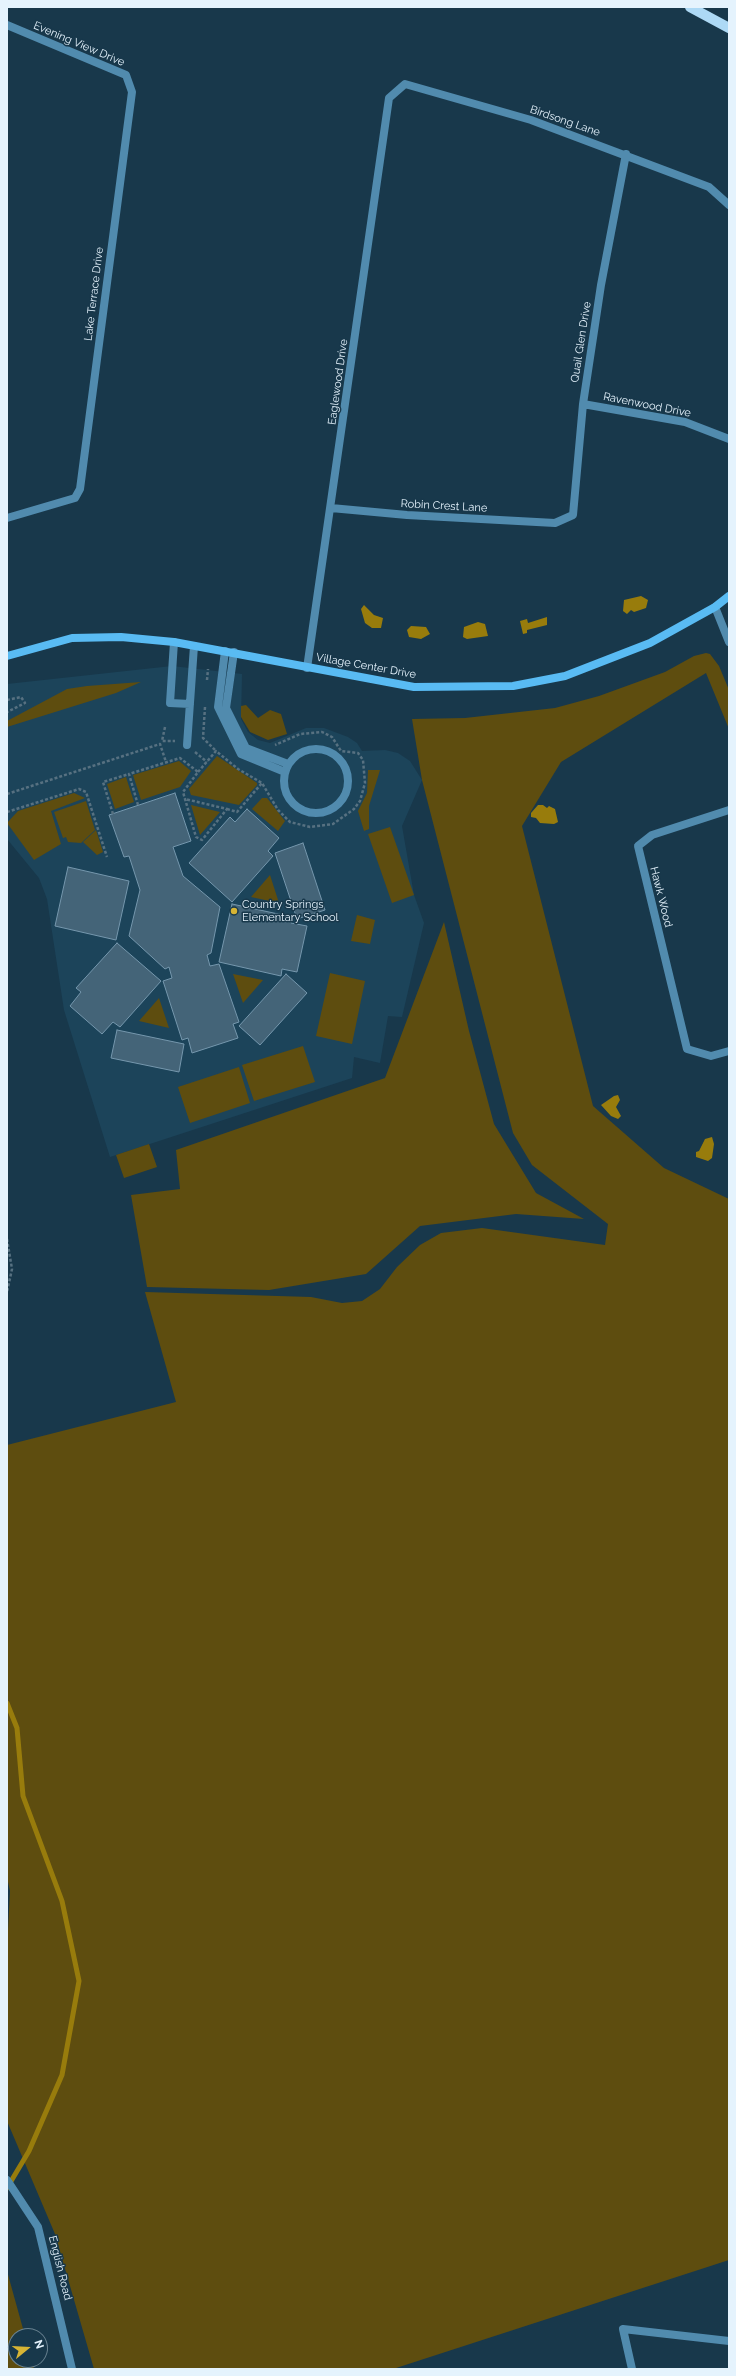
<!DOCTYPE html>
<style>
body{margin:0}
#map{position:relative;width:736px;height:2376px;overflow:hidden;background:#18384b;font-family:Raleway,sans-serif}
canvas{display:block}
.frame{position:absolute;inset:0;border:8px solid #e5f3fd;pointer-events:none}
.north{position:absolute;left:8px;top:2328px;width:40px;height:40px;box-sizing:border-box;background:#18384b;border:1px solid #6a8392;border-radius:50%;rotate:72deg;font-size:11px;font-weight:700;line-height:16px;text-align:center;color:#e5f3fd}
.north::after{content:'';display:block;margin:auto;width:14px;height:18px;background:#d7b434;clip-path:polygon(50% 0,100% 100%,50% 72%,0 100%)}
</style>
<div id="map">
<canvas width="736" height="2376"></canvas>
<div class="frame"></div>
<div class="north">N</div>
</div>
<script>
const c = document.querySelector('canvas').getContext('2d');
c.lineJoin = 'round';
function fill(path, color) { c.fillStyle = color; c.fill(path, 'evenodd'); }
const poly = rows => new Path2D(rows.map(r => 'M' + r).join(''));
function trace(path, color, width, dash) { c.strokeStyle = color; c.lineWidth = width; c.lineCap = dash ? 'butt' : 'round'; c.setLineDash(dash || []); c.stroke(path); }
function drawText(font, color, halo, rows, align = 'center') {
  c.font = font + ' Raleway,sans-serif'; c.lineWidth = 3; c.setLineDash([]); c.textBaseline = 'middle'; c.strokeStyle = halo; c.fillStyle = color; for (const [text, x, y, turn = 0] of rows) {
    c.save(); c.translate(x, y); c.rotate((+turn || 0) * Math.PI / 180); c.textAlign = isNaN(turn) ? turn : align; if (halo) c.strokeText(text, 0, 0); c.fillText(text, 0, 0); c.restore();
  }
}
const built = poly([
 [172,666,242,674,241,719,248,732,258,740,270,743,306,728,324,728,348,737,357,743,362,751,385,750,398,753,410,761,422,780,402,826,414,895,424,923,402,1017,388,1016,380,1063,354,1057,352,1078,110,1157,64,1010,47,899,39,878,7,839,7,684]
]);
const green = poly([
 [706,653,710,654,719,666,729,690,729,729,706,673,561,762,522,826,593,1106,664,1168,729,1199,729,2260,393,2369,94,2369,55,2234,7,2121,7,1950,10,1891,7,1877,7,1445,176,1402,145,1292,311,1297,342,1303,362,1301,380,1289,397,1267,420,1245,441,1233,482,1228,605,1245,608,1224,532,1165,513,1133,422,780,412,719,465,718,555,708,599,696,665,672,694,656],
 [141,682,116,693,7,727,7,721,67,689,87,686],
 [246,705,258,718,270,710,281,714,287,734,268,740,250,732,241,717,241,706],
 [217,756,257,783,257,785,239,805,191,795,189,789],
 [179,761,191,771,180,787,141,800,133,775],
 [368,770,380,770,369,806,369,829,364,831,358,811,367,793],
 [126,777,134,802,115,809,107,784],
 [74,793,85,798,51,811,61,844,34,860,7,823,18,811],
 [262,798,267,798,285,821,278,831,252,809],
 [86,801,95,830,81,843,68,842,66,837,63,838,54,812],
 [191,805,220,812,200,835],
 [390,827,414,895,392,903,368,834],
 [96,830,103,852,97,855,83,842],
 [270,875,279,903,251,897],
 [357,915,375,920,370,944,351,941],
 [444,922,469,1031,494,1124,536,1193,584,1219,516,1214,420,1226,366,1274,269,1290,147,1287,131,1195,180,1189,176,1150,385,1078],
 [330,973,365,981,352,1044,316,1036],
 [233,974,263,980,243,1003],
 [159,998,169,1028,139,1021],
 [303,1046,315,1082,254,1101,242,1065],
 [239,1067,250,1103,190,1123,178,1087],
 [149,1144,157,1167,124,1178,116,1155],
 [7,2271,25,2336,16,2336,16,2360,31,2360,34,2369,7,2369]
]);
const water = poly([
 [641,596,648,600,646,608,634,612,631,610,627,614,623,611,624,600],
 [364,605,374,615,383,618,381,628,372,628,365,623,361,609],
 [547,617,547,625,527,630,527,633,523,634,520,621,527,619,528,623],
 [478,622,485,624,488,636,467,639,463,637,464,627],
 [411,626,426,627,430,634,421,639,409,637,407,630],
 [538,805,543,805,547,808,549,806,555,809,558,822,554,824,540,823,536,818,531,817,531,813],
 [618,1095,620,1100,616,1107,621,1116,618,1119,611,1116,601,1105,614,1096],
 [712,1137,714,1144,712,1158,708,1161,696,1157,696,1152,699,1151,705,1139]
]);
const stream = poly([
 [7,1703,17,1728,23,1796,62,1901,79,1981,62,2075,29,2151,7,2188]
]);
const building = poly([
 [175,793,191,841,173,847,183,876,220,907,211,953,207,955,210,966,219,964,239,1022,233,1024,238,1038,192,1053,188,1038,182,1040,163,981,172,978,169,967,165,969,129,936,140,890,129,856,124,857,109,815,175,793],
 [247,809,279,838,268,851,273,856,232,902,189,863,230,817,235,822,247,809],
 [303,843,325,910,297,919,275,853,303,843],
 [68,867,129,881,116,940,55,926,68,867],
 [232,904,292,917,291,923,307,926,297,972,282,969,281,976,219,962,232,904],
 [117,943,161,981,120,1027,113,1022,102,1034,70,1006,81,992,76,988,117,943],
 [286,974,307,993,260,1045,239,1026,286,974],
 [117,1030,184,1044,179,1072,111,1058,117,1030]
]);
const path = poly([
 [207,680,208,669],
 [7,700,21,697,25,703,7,712],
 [205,707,203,738,216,751],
 [165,727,162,741,175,741],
 [195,752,207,762],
 [198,772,216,751,238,769,262,783,278,810,290,822,310,827,333,824,354,809,360,801,365,783,363,760,358,753,341,751,332,737,322,732,300,734,275,745],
 [7,794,160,744,166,762],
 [138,805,129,774,180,758,198,772,183,792,196,837,202,840,227,809,185,799],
 [227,809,237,812,262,783],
 [7,812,79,789,86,792,107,857],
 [113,814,103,782,129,774],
 [7,1239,12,1269,7,1292]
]);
const lane = poly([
 [174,642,170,703,190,704],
 [225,651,218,707,241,754,285,772],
 [234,652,226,708,246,748,288,764],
 [187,745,194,646],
 '284 781a32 32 0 1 1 64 0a32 32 0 1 1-64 0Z',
 [632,2369,623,2329,729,2341]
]);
const street = poly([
 [7,25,126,75,132,92,80,489,75,498,7,518],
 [583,404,685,422,729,439],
 [331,508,407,515,555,523,573,515,583,404,601,285,626,154],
 [715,607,729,642],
 [307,668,389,98,405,84,531,120,709,187,729,205],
 [729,810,652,835,638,846,687,1049,711,1056,729,1051],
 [7,2180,38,2227,72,2369]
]);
const secondary = poly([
 [7,656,72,638,121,637,174,642,414,687,513,686,565,676,650,643,715,607,729,596]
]);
const primary = poly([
 [690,7,729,28]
]);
const markers = [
 [234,911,4,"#d7b434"]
];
const streetNames = [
 ["Evening View Drive",79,44,23],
 ["Birdsong Lane",565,121,19],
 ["Lake Terrace Drive",94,294,-83],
 ["Quail Glen Drive",581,342,-81],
 ["Eaglewood Drive",338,382,-82],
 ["Ravenwood Drive",647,405,11],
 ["Robin Crest Lane",444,506,3],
 ["Village Center Drive",366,666,10],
 ["Hawk Wood",661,897,76],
 ["English Road",60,2268,76]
];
const poiNames = [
 ["Country Springs",242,905],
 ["Elementary School",242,918]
];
fill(built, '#1c445a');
fill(green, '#5e4d0f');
fill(water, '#987c0c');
trace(stream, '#987c0c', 5);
fill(building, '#446478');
trace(building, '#7597ad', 1);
trace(path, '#577181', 2.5, [3, 2]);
trace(lane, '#518bae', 8);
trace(street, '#518bae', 8);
trace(secondary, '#59bbf3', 8);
trace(primary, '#add9f5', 10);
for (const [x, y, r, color] of markers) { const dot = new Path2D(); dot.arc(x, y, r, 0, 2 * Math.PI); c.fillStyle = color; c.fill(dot); trace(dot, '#18384b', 1.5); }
drawText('11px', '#e5f3fd', '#18384b', streetNames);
drawText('11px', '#e5f3fd', '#18384b', poiNames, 'left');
</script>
